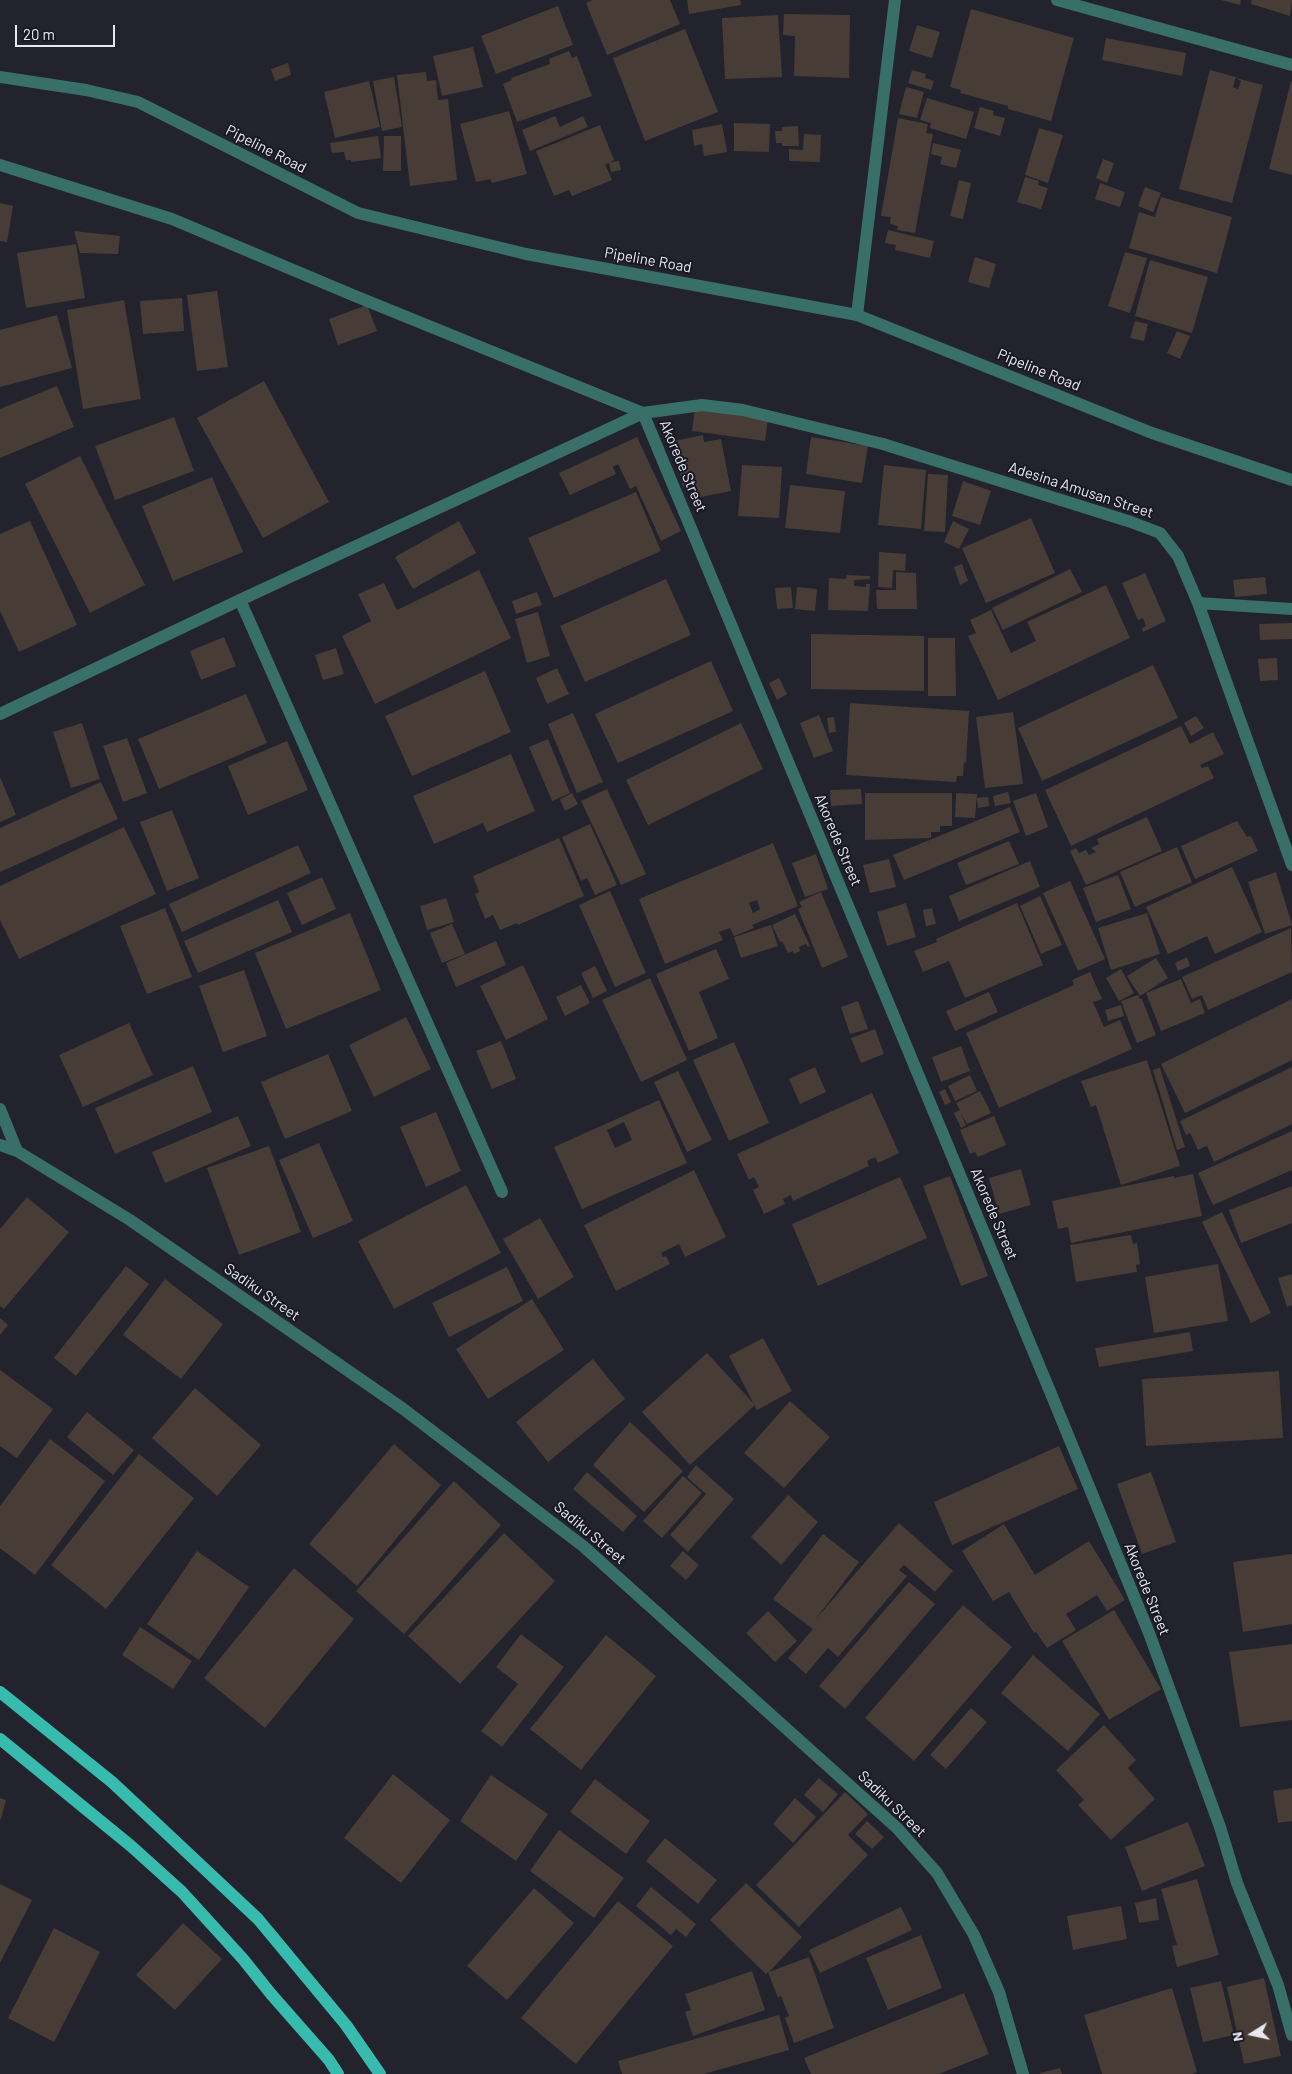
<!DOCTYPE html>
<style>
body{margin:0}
#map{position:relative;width:1292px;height:2074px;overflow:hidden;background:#22232d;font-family:Barlow,sans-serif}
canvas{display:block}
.north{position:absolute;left:1227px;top:2009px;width:50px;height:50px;-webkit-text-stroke:4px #181924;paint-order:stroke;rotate:260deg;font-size:14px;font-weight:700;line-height:20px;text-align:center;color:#e8e9f0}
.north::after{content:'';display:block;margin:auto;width:18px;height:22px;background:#e8e9f0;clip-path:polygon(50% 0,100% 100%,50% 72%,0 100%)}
.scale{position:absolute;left:15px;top:25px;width:100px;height:22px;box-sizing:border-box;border:2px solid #e8e9f0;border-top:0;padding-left:6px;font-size:15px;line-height:18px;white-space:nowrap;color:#e8e9f0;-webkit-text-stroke:4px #181924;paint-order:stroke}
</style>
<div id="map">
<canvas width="1292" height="2074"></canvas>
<div class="north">N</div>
<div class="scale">20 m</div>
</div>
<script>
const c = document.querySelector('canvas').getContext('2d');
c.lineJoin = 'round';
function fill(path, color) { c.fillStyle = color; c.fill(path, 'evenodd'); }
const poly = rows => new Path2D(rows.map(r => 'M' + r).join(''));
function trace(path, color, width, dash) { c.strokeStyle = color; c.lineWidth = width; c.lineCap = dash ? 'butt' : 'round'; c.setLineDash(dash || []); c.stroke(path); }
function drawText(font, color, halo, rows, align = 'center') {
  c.font = font + ' Barlow,sans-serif'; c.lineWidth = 4; c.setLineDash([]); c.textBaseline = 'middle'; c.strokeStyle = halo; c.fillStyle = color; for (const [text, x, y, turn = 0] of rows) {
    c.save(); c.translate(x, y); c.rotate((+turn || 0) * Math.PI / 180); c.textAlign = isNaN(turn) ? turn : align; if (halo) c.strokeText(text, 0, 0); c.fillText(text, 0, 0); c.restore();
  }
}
const building = poly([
 [592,0,670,0,680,24,607,55,586,3],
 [687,0,740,0,741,5,689,14],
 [1221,0,1241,0,1240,5],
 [1252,0,1292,0,1290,16,1251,4],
 [558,6,573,45,496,74,481,36],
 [971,9,1074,38,1051,121,1008,109,1008,106,960,93,961,90,950,87],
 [784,14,850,15,849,78,794,76,795,36,783,35],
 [778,15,782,77,725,79,722,18],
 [917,25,940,32,932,58,909,51],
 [685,29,718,112,645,141,613,58],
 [1106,38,1186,53,1182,76,1102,60],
 [473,47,483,87,442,96,433,56],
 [569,51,572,58,577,56,592,96,517,122,503,84,512,80,511,78,550,64,549,59],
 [288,63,291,75,275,81,271,69],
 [912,70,926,74,925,78,934,81,931,90,908,83],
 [1210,70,1236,77,1233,87,1238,89,1241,81,1236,78,1263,85,1232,203,1179,189],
 [426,72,427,81,436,80,438,100,448,99,457,180,410,186,397,75],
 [394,77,402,127,382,131,373,81],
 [369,81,380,127,335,138,324,92],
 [1291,81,1292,81,1292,175,1269,169],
 [906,87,924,92,917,118,899,114],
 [927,98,974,112,966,139,930,128,931,123,920,120],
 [980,107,994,111,993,115,1005,118,1000,136,974,128],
 [509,111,527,174,492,183,490,179,476,182,460,124],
 [555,116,560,127,583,116,588,127,530,151,522,130],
 [898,118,928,124,926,133,933,134,915,233,897,230,898,226,890,224,891,217,881,216],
 [734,123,770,124,769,152,734,151],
 [722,124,727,152,704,156,702,144,694,146,692,130],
 [600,125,614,160,610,162,619,161,621,170,611,172,609,163,605,164,612,180,572,196,569,190,554,196,536,151],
 [798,126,799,146,782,146,782,143,776,143,775,131,782,131,782,127],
 [1039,128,1063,135,1048,183,1025,175],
 [804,134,821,135,820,162,789,161,789,149,803,150],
 [378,136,381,158,351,162,351,160,346,160,344,152,332,153,330,143],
 [384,136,401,136,401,171,383,171],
 [933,143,961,150,956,168,940,164,942,157,931,154],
 [1103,159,1114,163,1107,183,1096,178],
 [1025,177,1039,181,1038,185,1048,188,1041,209,1017,202],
 [959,180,971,183,963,219,950,216],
 [1100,183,1125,192,1120,207,1095,199],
 [1145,187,1161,193,1153,212,1138,206],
 [1161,197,1232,217,1217,273,1129,248,1139,212,1155,217],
 [0,203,13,206,7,242,0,241],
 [888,230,934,241,930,258,895,250,896,245,885,243],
 [74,231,120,236,118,254,80,253],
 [76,244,85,298,26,308,17,253],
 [1125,252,1147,258,1130,313,1108,306],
 [975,257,996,264,989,288,968,282],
 [1150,260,1208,277,1192,333,1135,316],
 [217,291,228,367,197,371,187,295],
 [182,298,184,331,143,334,140,301],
 [124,300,141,399,83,409,67,310],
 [367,305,377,331,338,345,329,319],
 [57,315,72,368,0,387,0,330],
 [1135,321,1148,324,1144,341,1130,338],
 [1177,331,1190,336,1180,359,1167,353],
 [264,381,329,502,263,538,197,418],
 [57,386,74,427,0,458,0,409],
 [695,408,768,419,765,441,692,431],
 [174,417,194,471,115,500,95,446],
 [703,435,704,442,721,439,731,491,691,499,689,485,683,487,674,441],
 [637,437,681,531,661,541,636,486,630,489,618,464,613,467,616,474,570,495,559,473],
 [811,437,868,446,862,483,806,474],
 [80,456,145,585,90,613,25,484],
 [742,465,782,467,779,518,738,516],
 [884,465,926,470,921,529,878,525],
 [928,474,948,475,945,532,924,531],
 [212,477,243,552,173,581,142,506],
 [963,481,991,491,980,525,952,516],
 [790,485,845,491,840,533,785,528],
 [636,492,661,551,554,598,528,538],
 [1031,518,1055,573,986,603,962,548],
 [30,521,77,625,19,652,0,611,0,534],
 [459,521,476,553,413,589,395,557],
 [953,521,969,529,959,549,944,542],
 [879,552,906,554,905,571,893,570,892,588,878,587],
 [962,564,968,581,960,585,954,567],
 [1070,569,1082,592,1003,630,992,608],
 [479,570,511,638,375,704,342,636,371,621,358,594,384,583,397,610],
 [896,572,916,573,917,609,877,609,876,590,896,590],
 [1145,573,1166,621,1143,632,1142,628,1146,626,1143,618,1138,620,1122,583],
 [847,575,870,576,870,579,854,580,854,586,866,587,866,584,870,584,868,611,828,610,829,578,846,579],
 [1265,577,1267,594,1235,597,1233,580],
 [666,579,691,635,585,682,560,626],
 [1106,585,1130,638,998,700,968,636,976,633,970,620,991,610,1011,653,1036,641,1027,622],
 [791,587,793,608,777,609,775,588],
 [797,587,817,589,815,611,795,609],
 [537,592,542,605,516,614,512,601],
 [538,612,550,656,527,663,515,619],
 [1292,623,1292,639,1260,640,1259,624],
 [811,634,924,636,924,691,811,689],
 [224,637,236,666,201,680,190,651],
 [928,638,955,638,956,696,928,696],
 [336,648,344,674,323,680,315,655],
 [1277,658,1278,680,1260,681,1258,659],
 [711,661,733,711,618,763,595,714],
 [1153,665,1178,718,1042,781,1018,728],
 [557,668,569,694,547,704,536,678],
 [485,671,511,732,412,776,385,716],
 [779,678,787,694,777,700,769,683],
 [246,694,267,743,159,789,138,739],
 [850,703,969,711,966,763,964,762,963,776,957,776,956,782,846,775],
 [1013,712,1023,784,985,788,976,717],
 [573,713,603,782,577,793,548,724],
 [819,715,833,751,814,758,800,723],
 [1196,716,1204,728,1191,736,1184,723],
 [834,717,836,732,829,733,827,718],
 [82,723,100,779,71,788,53,732],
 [741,723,763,769,648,825,626,780],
 [1181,726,1190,744,1213,732,1224,754,1200,765,1202,768,1208,766,1214,778,1071,846,1045,790],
 [127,738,147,793,123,802,103,746],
 [548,739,570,793,552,801,529,747],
 [287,741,308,790,248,815,228,766],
 [511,754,535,811,487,832,483,823,434,844,413,796],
 [0,777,16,815,0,822],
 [101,782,118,819,0,872,0,828],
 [607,789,646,874,621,885,581,801],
 [861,789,862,804,831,806,830,790],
 [1008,792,1011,803,995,806,993,796],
 [572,793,578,804,565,811,560,799],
 [865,793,952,793,952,826,940,826,940,832,931,832,931,838,865,840],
 [956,793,977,794,975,818,955,817],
 [1036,793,1048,827,1026,836,1013,801],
 [988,797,989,806,978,808,977,798],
 [1010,807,1020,832,904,880,893,855],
 [172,810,199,878,167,891,140,822],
 [1147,817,1162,851,1086,885,1070,851,1076,848,1079,853,1086,850,1089,855,1096,852,1091,848,1099,844,1097,839],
 [1237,821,1247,837,1251,836,1258,851,1195,879,1181,846],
 [590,824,617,885,595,895,587,878,581,881,562,837],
 [124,827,156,894,19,959,0,920,0,886],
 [559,838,584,896,518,925,517,923,500,930,493,915,485,919,475,894,479,892,473,876],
 [1009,841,1019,864,966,885,957,863],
 [773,843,798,906,752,925,754,928,734,936,730,928,719,932,723,940,665,964,639,899],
 [757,900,760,909,753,913,749,903],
 [298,845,311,873,182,932,169,904],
 [1177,847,1192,882,1135,907,1120,872],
 [816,854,828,889,805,897,792,863],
 [889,859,896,887,870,893,863,865],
 [1030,861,1040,887,959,921,949,896],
 [1232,867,1262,932,1215,954,1207,936,1168,954,1146,907],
 [1276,872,1292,925,1265,934,1248,882],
 [1118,875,1131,909,1096,922,1083,888],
 [322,877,336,909,302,925,287,893],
 [1070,881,1105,959,1078,971,1043,893],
 [610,891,646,973,615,987,579,905],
 [821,892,848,957,822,968,798,909,802,907,799,902],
 [1040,896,1062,945,1041,954,1020,906],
 [446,898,454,922,427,930,420,906],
 [278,900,292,932,198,973,184,941],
 [906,903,916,937,887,946,877,912],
 [1017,903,1043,965,965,998,949,961,923,972,914,951,937,942,936,939],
 [165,908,192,977,147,994,120,926],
 [932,908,936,924,926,926,923,910],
 [350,913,381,990,286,1029,255,953],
 [1147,913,1160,954,1111,970,1098,928],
 [795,914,810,946,808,947,806,944,799,947,800,951,794,954,793,951,788,953,782,941,780,942,772,925],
 [452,924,465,954,442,963,430,933],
 [771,925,778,946,741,958,734,937],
 [1291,928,1292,972,1208,1010,1202,995,1192,999,1182,977],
 [496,941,506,965,456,987,446,963],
 [716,949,729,979,699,992,718,1038,689,1051,656,974],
 [1187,957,1190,966,1178,971,1175,963],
 [1156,958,1168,978,1140,996,1127,976],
 [523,965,548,1019,506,1040,480,986],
 [595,966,607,991,593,998,581,973],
 [1121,969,1134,993,1119,1001,1106,978],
 [244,970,267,1036,223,1052,199,986],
 [1090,972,1102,999,1093,1002,1104,1027,1120,1020,1132,1049,999,1108,966,1033,1074,985,1072,980],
 [650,978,687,1060,641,1082,602,1000],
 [1181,979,1191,1003,1200,999,1205,1013,1161,1031,1146,993],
 [581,985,590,1003,565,1016,556,997],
 [989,992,998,1012,955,1031,946,1011],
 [1138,995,1140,999,1142,999,1156,1035,1137,1043,1121,1001],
 [1292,999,1292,1060,1185,1113,1161,1064],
 [858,1001,868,1029,850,1034,841,1007],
 [1121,1005,1124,1016,1108,1021,1105,1010],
 [406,1017,431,1069,374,1097,349,1045],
 [129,1023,153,1075,83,1107,59,1055],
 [875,1029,884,1054,861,1063,851,1038],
 [501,1041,516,1079,492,1089,476,1051],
 [734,1042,769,1123,729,1141,693,1060],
 [961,1046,970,1071,941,1082,932,1057],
 [328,1054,352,1111,285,1139,261,1082],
 [1147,1060,1180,1166,1121,1185,1096,1105,1091,1107,1081,1081],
 [193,1066,212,1112,115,1154,95,1108],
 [815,1067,826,1092,800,1104,789,1079],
 [1292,1067,1292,1124,1214,1162,1207,1146,1198,1150,1190,1133,1186,1135,1180,1121],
 [1160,1068,1185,1147,1177,1150,1153,1070],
 [678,1071,712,1140,687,1152,654,1082],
 [970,1075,977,1091,955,1101,948,1086],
 [945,1089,951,1102,945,1105,939,1092],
 [980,1091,991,1113,967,1124,961,1114,966,1125,961,1128,954,1113,960,1110,956,1103],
 [872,1093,899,1153,878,1163,875,1157,867,1161,869,1166,793,1201,791,1195,783,1199,785,1204,764,1214,753,1190,759,1187,754,1177,749,1180,737,1154],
 [659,1100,687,1163,582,1209,554,1147],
 [624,1122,632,1140,615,1148,607,1130],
 [436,1112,461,1171,426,1187,400,1127],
 [238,1116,251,1146,165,1183,152,1152],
 [994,1116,1006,1145,978,1157,975,1152,970,1154,960,1130],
 [1292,1131,1292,1170,1213,1205,1198,1173],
 [319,1143,353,1221,313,1238,279,1160],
 [269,1146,301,1232,239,1255,207,1168],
 [1021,1169,1031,1205,999,1214,989,1178],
 [694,1170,726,1237,685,1257,679,1244,661,1253,663,1257,666,1256,670,1264,616,1291,584,1225],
 [1193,1174,1202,1216,1071,1243,1068,1227,1058,1229,1052,1201,1174,1176,1174,1178],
 [950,1176,988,1276,961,1286,923,1186],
 [900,1177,927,1238,818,1286,792,1224],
 [466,1185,501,1253,394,1309,358,1241],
 [1292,1186,1292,1223,1241,1243,1229,1210],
 [27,1197,69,1232,4,1309,0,1306,0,1229],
 [1222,1212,1271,1313,1251,1323,1202,1222],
 [540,1218,574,1277,538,1299,503,1239],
 [1131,1235,1133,1244,1137,1243,1140,1264,1136,1265,1137,1272,1076,1282,1070,1245],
 [1218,1264,1228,1321,1154,1333,1145,1277],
 [126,1266,149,1284,76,1376,54,1358],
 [507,1267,523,1301,449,1337,432,1303],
 [1292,1274,1292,1305,1287,1307,1278,1278],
 [165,1279,223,1324,181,1379,123,1335],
 [532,1299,564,1350,488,1399,456,1349],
 [0,1318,8,1325,0,1335],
 [1190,1332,1193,1351,1099,1367,1095,1348],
 [763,1338,792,1391,757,1410,729,1356],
 [707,1353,755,1405,690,1465,642,1412],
 [593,1359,625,1399,548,1462,516,1422],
 [0,1370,53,1409,17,1458,0,1446],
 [1279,1371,1283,1438,1146,1446,1142,1379],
 [195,1388,261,1445,217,1496,152,1438],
 [790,1401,830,1437,784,1488,744,1453],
 [87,1412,134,1450,113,1475,67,1437],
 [630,1422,683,1471,644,1512,593,1465],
 [50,1439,105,1481,35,1575,0,1548,0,1506],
 [394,1444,441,1485,357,1586,309,1544],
 [1059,1446,1078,1489,952,1545,934,1502],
 [139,1454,194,1498,106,1609,51,1565],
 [696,1465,734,1499,688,1552,670,1535,706,1494,687,1477],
 [587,1472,637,1516,623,1532,573,1489],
 [1151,1472,1176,1542,1142,1554,1117,1484],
 [683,1476,702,1493,662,1538,643,1521],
 [454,1481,501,1525,404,1634,356,1591],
 [788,1495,818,1522,781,1565,751,1537],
 [899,1523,953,1571,935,1592,904,1565,899,1570,907,1576,838,1657,828,1648,806,1674,788,1658,813,1629,773,1599,823,1534,859,1562,815,1620],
 [1004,1524,1035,1575,1089,1541,1125,1600,1107,1611,1097,1595,1066,1614,1076,1630,1047,1648,1036,1632,1034,1633,1009,1592,993,1601,962,1551],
 [504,1533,555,1581,460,1684,408,1636],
 [197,1551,249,1587,199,1660,147,1624],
 [683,1551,699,1565,686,1580,670,1566],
 [1292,1554,1292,1624,1243,1632,1233,1562],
 [294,1568,354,1619,265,1728,204,1678],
 [909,1582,935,1604,845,1709,819,1686],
 [963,1605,1012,1647,914,1761,865,1718],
 [1114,1610,1161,1689,1109,1720,1062,1641],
 [768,1611,797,1641,775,1662,746,1633],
 [140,1627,192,1661,173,1689,122,1655],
 [521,1634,564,1667,502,1747,481,1731,518,1684,496,1667],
 [606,1635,656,1676,581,1770,530,1729],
 [1292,1644,1292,1720,1240,1727,1229,1652],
 [1033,1655,1100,1714,1068,1751,1001,1693],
 [971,1708,987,1722,946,1769,930,1755],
 [1104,1725,1136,1760,1128,1768,1155,1799,1111,1840,1078,1805,1084,1800,1056,1770],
 [393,1774,450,1820,401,1883,344,1838],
 [491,1775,548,1814,516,1861,460,1821],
 [819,1778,838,1794,823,1812,804,1795],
 [595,1779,650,1821,626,1854,570,1812],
 [1292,1788,1292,1821,1278,1823,1273,1791],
 [845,1792,868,1814,848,1835,868,1855,799,1927,756,1885],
 [0,1798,6,1800,1,1819,0,1819],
 [795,1798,816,1817,793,1843,773,1824],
 [867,1821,884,1837,872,1849,855,1834],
 [1188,1822,1205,1866,1142,1891,1125,1847],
 [559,1830,624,1878,594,1918,530,1871],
 [665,1838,717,1880,698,1904,646,1861],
 [1197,1879,1219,1955,1177,1967,1172,1946,1177,1945,1161,1889],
 [746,1883,802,1937,769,1972,809,1957,834,2028,794,2043,785,2018,789,2016,781,1996,778,1998,768,1972,766,1974,710,1920],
 [0,1884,32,1900,0,1963],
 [651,1887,696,1924,686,1937,676,1929,671,1935,636,1906],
 [534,1888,574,1923,507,2000,467,1966],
 [1156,1898,1159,1920,1139,1923,1135,1903],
 [618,1901,673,1946,576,2064,521,2018],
 [1121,1906,1127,1939,1073,1950,1067,1916],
 [901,1907,912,1930,820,1973,809,1950],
 [183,1923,222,1959,175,2010,136,1975],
 [54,1928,100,1952,54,2042,8,2018],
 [921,1935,942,1988,888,2010,866,1958],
 [752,1971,765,2010,693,2036,685,2012,691,2010,685,1994],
 [1264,1978,1281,2056,1244,2064,1227,1987],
 [1221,1981,1234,2035,1203,2042,1190,1988],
 [1172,1988,1197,2072,1192,2074,1102,2074,1084,2015],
 [964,1993,989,2054,939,2074,811,2074,804,2058],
 [779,2015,789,2050,704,2074,622,2074,618,2061],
 [1060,2068,1062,2074,1040,2074,1040,2073]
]);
const minor = poly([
 [1057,0,1292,65],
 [0,77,86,90,138,102,358,213,526,254,857,315,1152,433,1292,480],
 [0,165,172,219,355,296,643,413],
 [857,315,895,0],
 [643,413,1054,1401,1149,1633,1220,1827,1237,1883,1278,1985,1292,2035],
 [240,600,502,1192],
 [1198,603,1292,609],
 [0,714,240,600,643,413,702,405,743,410,883,444,1131,522,1160,533,1178,556,1198,603,1292,865],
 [0,1109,17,1151],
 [0,1145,17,1151,130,1220,402,1408,583,1546,897,1828,937,1873,974,1935,999,1992,1023,2074]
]);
const primary = poly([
 [0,1692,112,1782,258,1919,346,2025,380,2074],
 [0,1739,131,1846,182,1892,243,1959,271,1994,329,2060,338,2074]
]);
const streetNames = [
 ["Pipeline Road",266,149,27],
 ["Pipeline Road",648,260,10],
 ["Pipeline Road",1039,370,22],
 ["Akorede Street",683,466,67],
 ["Adesina Amusan Street",1081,490,18],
 ["Akorede Street",838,840,67],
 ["Akorede Street",994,1214,67],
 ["Sadiku Street",262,1292,35],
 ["Sadiku Street",590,1533,40],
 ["Akorede Street",1147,1589,68],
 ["Sadiku Street",892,1804,44]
];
fill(building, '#483c36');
trace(minor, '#386f68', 12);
trace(primary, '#37bbae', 12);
drawText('15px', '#e8e9f0', '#181924', streetNames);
</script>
